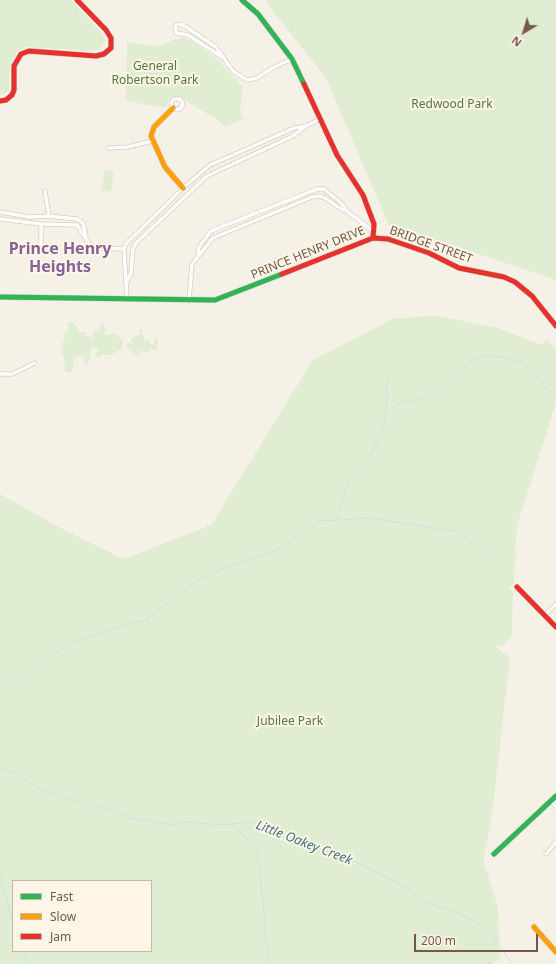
<!DOCTYPE html>
<style>
body{margin:0}
#map{position:relative;width:556px;height:964px;overflow:hidden;background:#f6f1e7;font-family:"Noto Sans",sans-serif}
canvas{display:block}
.legend{position:absolute;left:12px;top:880px;width:140px;height:72px;box-sizing:border-box;background:#fff6e7;border:1px solid #c7b7a7;margin:0;padding:5px 7px;list-style:none;font-size:12px;color:#745848}
.legend li{display:flex;align-items:center;gap:8px;height:20px}
.legend b{width:20px;border:1px solid #c7b7a7}
.north{position:absolute;left:504px;top:12px;width:40px;height:40px;-webkit-text-stroke:3px #fff6e7;paint-order:stroke;rotate:218deg;font-size:11px;font-weight:700;line-height:16px;text-align:center;color:#745848}
.north::after{content:'';display:block;margin:auto;width:14px;height:18px;background:#745848;clip-path:polygon(50% 0,100% 100%,50% 72%,0 100%)}
.scale{position:absolute;left:414px;top:934px;width:124px;height:18px;box-sizing:border-box;border:2px solid #745848;border-top:0;padding-left:5px;font-size:12px;line-height:14px;white-space:nowrap;color:#745848;-webkit-text-stroke:3px #fff6e7;paint-order:stroke}
</style>
<div id="map">
<canvas width="556" height="964"></canvas>
<ul class="legend">
<li><b style="height:5px;background:#30b455"></b>Fast</li>
<li><b style="height:5px;background:#ff9f0a"></b>Slow</li>
<li><b style="height:5px;background:#e5322d"></b>Jam</li>
</ul>
<div class="north">N</div>
<div class="scale">200 m</div>
</div>
<script>
const c = document.querySelector('canvas').getContext('2d');
c.lineJoin = 'round';
function fill(path, color) { c.fillStyle = color; c.fill(path, 'evenodd'); }
const poly = rows => new Path2D(rows.map(r => 'M' + r).join(''));
function trace(path, color, width, dash) { c.strokeStyle = color; c.lineWidth = width; c.lineCap = dash ? 'butt' : 'round'; c.setLineDash(dash || []); c.stroke(path); }
function drawText(font, color, halo, rows, align = 'center') {
  c.font = font + ' "Noto Sans",sans-serif'; c.lineWidth = 4; c.setLineDash([]); c.textBaseline = 'middle'; c.strokeStyle = halo; c.fillStyle = color; for (const [text, x, y, turn = 0] of rows) {
    c.save(); c.translate(x, y); c.rotate((+turn || 0) * Math.PI / 180); c.textAlign = isNaN(turn) ? turn : align; if (halo) c.strokeText(text, 0, 0); c.fillText(text, 0, 0); c.restore();
  }
}
const green = poly([
 [0,0,71,0,102,33,105,42,101,49,91,51,27,47,17,52,10,67,9,89,4,94,0,95],
 [264,0,556,0,556,280,388,224,326,78],
 [182,37,192,41,216,58,243,87,240,110,244,119,225,127,216,119,176,95,169,100,166,108,126,101,127,42,157,46],
 [104,170,114,171,111,192,102,190],
 [437,316,495,327,542,345,546,339,556,348,556,402,517,526,514,583,509,587,513,592,512,635,502,646,495,646,510,658,491,823,483,859,498,907,500,959,491,964,0,964,0,494,66,531,124,559,211,525,313,360,395,318],
 [13,881,151,881,151,951,13,951],
 [71,321,78,328,79,332,86,332,87,338,88,336,93,338,94,331,97,332,97,329,101,332,100,325,103,323,106,329,105,334,108,335,115,333,123,341,122,350,119,351,112,347,116,351,112,355,102,355,99,358,95,356,96,352,99,351,93,346,89,353,91,358,86,365,84,365,85,359,82,356,74,357,76,359,73,360,74,367,72,372,66,372,64,368,66,366,63,362,66,361,62,354,61,346,65,338,63,334,69,331,67,323],
 [141,328,145,340,149,340,151,345,154,343,154,338,158,339,157,349,154,351,150,348,150,352,145,352,141,351,139,349,140,354,136,356,125,346,128,342,133,345,131,340,136,334,140,335,139,330]
]);
const stream = poly([
 [386,412,400,403,426,397,438,390,456,372,471,362,484,356,502,357,520,361,532,370,548,391,556,393],
 [337,520,348,481,370,457,382,430,386,418,387,379],
 [0,689,72,642,145,620,202,577,280,548,320,521,369,518,455,531,480,548,495,563,507,571],
 [0,769,19,775,36,787,131,818,175,825,186,822,223,825,252,822,293,841,350,859,405,887,428,903,457,913,476,922,493,936,512,964],
 [230,825,243,834,258,853,269,964],
 [0,876,13,921],
 [23,951,28,964]
]);
const street = poly([
 [222,57,188,35,176,33,175,26,180,24,183,25,216,47,233,71,247,80,257,78,274,67,292,59],
 '171.5 104a5.5 5.5 0 1 1 11 0a5.5 5.5 0 1 1-11 0Z',
 [108,148,128,147,152,141],
 [45,191,49,216],
 [0,212,29,217,49,216,77,219,83,223,86,236],
 [0,219,41,224,77,225,90,245,97,248,124,249],
 [41,251,41,224],
 [198,255,199,247,211,231,317,189,324,189,341,203,348,212],
 [127,281,131,273,133,249,136,243,207,176,293,136,306,126,320,119],
 [127,300,124,249,126,244,183,188,210,165,294,128,306,126],
 [189,301,192,264,213,238,312,197,318,196,325,198,341,209,348,212,373,231],
 [0,374,12,374,35,363],
 [545,615,556,604],
 [550,801,556,807],
 [546,854,556,842]
]);
const fast = poly([
 [242,0,258,14,292,59,304,84],
 [0,297,215,300,282,274],
 [494,854,556,796]
]);
const slow = poly([
 [173,108,154,127,151,136,165,167,183,188],
 [534,927,556,952]
]);
const jam = poly([
 [0,101,6,100,12,95,14,90,14,66,21,54,29,51,96,56,104,54,111,48,111,38,106,30,77,0],
 [373,238,388,239,429,253,459,268,504,277,515,282,532,296,556,326],
 [282,274,373,238,374,224,363,195,337,155,304,84],
 [517,587,556,627]
]);
const parkNames = [
 ["General",155,67],
 ["Robertson Park",155,81],
 ["Redwood Park",452,105],
 ["Jubilee Park",290,722]
];
const streetNames = [
 ["BRIDGE STREET",431,245,20],
 ["PRINCE HENRY DRIVE",308,253,-22]
];
const waterNames = [
 ["Little Oakey Creek",304,843,21]
];
const districtNames = [
 ["Prince Henry",60,249],
 ["Heights",60,267]
];
fill(green, '#e1edd2');
trace(stream, '#c9e4e6', 1);
trace(street, '#d7cec5', 5);
trace(fast, '#d7cdc4', 6);
trace(slow, '#d7cdc4', 6);
trace(jam, '#d7cdc4', 6);
trace(street, '#fefdfb', 3.5);
trace(fast, '#30b455', 5);
trace(slow, '#ff9f0a', 5);
trace(jam, '#e5322d', 5);
drawText('12px', '#507a40', '#fff6e7', parkNames);
drawText('12px', '#745848', '#fff6e7', streetNames);
drawText('italic 13px', '#3f7581', '#fff6e7', waterNames);
drawText('bold 16px', '#866397', '#fff6e7', districtNames);
</script>
